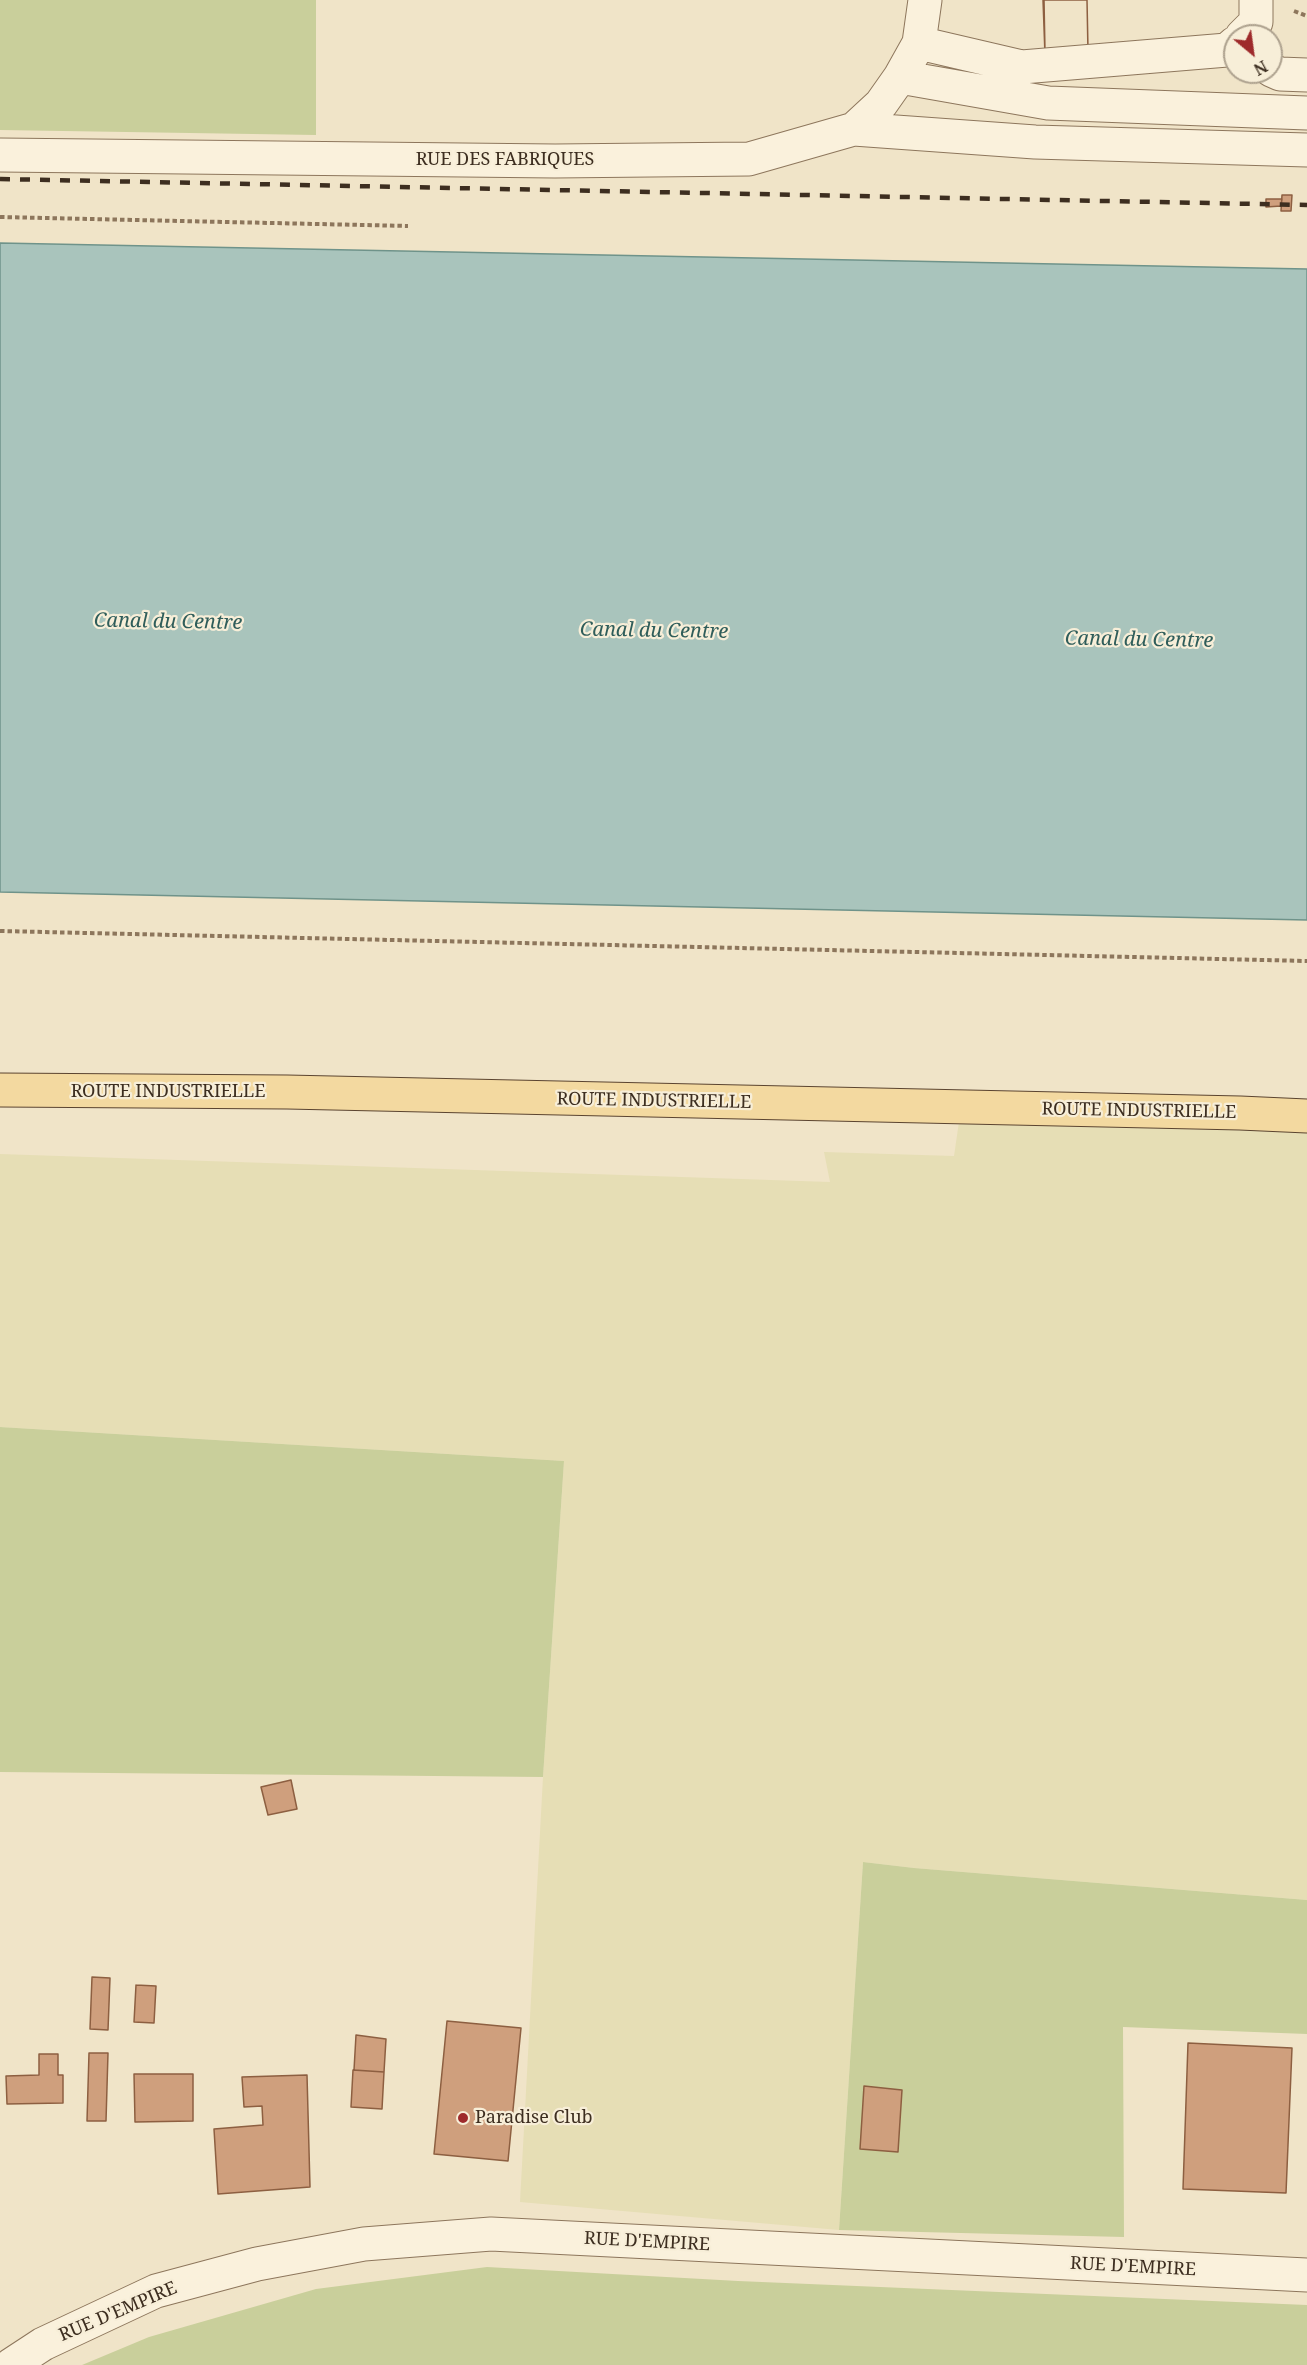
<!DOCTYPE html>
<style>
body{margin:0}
#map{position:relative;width:1307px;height:2365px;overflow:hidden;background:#f0e4c8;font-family:"Noto Serif",serif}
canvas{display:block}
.north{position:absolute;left:1223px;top:24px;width:60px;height:60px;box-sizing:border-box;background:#f7eed8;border:2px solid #ada18e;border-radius:50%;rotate:151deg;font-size:16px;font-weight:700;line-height:24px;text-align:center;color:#3d2e20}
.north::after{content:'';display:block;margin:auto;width:21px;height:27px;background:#9e2a2b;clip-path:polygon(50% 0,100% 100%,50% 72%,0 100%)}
</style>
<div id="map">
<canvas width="1307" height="2365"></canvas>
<div class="north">N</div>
</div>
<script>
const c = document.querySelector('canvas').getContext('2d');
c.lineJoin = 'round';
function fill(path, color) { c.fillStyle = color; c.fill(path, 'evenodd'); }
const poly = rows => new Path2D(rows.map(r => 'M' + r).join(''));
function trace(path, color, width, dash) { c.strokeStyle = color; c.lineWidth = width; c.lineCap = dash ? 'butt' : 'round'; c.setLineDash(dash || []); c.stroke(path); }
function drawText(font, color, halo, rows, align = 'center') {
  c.font = font + ' "Noto Serif",serif'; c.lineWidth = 4.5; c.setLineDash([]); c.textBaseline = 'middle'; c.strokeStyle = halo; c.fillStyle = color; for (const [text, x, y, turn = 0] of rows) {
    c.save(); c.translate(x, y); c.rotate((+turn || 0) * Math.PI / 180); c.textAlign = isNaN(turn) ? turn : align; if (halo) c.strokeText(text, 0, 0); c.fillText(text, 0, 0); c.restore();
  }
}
const farmland = poly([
 [961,1108,1307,1116,1307,1900,914,1868,863,1862,839,2230,520,2202,543,1777,564,1461,0,1427,0,1154,830,1182,824,1152,954,1156]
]);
const green = poly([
 [0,0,316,0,316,135,0,130],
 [0,1427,564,1461,543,1777,0,1772],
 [863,1862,914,1868,1307,1900,1307,2034,1123,2027,1124,2237,839,2230],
 [487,2267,738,2281,1307,2305,1307,2365,82,2365,149,2337,316,2289]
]);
const water = poly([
 [0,243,1307,269,1307,920,0,892,0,243]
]);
const building = poly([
 [1043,0,1087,0,1088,53,1045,55,1043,0],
 [1044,0,1087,0,1088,49,1045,51,1044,0],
 [1282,195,1292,195,1291,211,1281,211,1282,195],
 [1266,199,1282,199,1281,206,1266,207,1266,199],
 [291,1780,297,1809,268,1815,261,1787,291,1780],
 [92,1977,110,1978,108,2030,90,2029,92,1977],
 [136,1985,156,1986,154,2023,134,2022,136,1985],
 [447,2021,521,2028,508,2161,434,2154,447,2021],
 [356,2035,386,2039,384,2072,354,2070,356,2035],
 [1188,2043,1292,2048,1286,2193,1183,2189,1188,2043],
 [89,2053,108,2053,106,2121,87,2121,89,2053],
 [39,2054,58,2054,58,2075,63,2075,63,2103,7,2104,6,2076,39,2075,39,2054],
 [353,2070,384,2072,382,2109,351,2107,353,2070],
 [134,2074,193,2074,193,2121,135,2122,134,2074],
 [307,2075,310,2187,218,2194,214,2129,263,2125,262,2106,244,2107,242,2077,307,2075],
 [864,2086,902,2090,898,2152,860,2149,864,2086]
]);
const path = poly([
 [1294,11,1307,16],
 [0,217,408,226],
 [0,931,1307,961]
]);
const minor = poly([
 [1242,36,1256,22,1256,0],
 [919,43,1022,67,1227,50,1235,43],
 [1271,70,1280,74,1307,75],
 [900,77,1048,103,1307,113],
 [854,129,1035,142,1307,150],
 [0,155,555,161,749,159,854,129,881,104,900,77,919,43,925,0],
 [11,2365,43,2344,156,2291,257,2264,364,2244,491,2234,1307,2275]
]);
const major = poly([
 [0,1090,287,1092,1240,1113,1307,1116]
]);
const rail = poly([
 [0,179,1307,205]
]);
const markers = [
 [463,2118,6,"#9e2a2b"]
];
const streetNames = [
 ["RUE DES FABRIQUES",505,160],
 ["ROUTE INDUSTRIELLE",168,1092],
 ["ROUTE INDUSTRIELLE",654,1101,1],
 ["ROUTE INDUSTRIELLE",1139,1111,1],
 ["RUE D'EMPIRE",647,2242,3],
 ["RUE D'EMPIRE",1133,2267,3],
 ["RUE D'EMPIRE",118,2312,-23]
];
const poiNames = [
 ["Paradise Club",475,2118]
];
const waterNames = [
 ["Canal du Centre",168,622,1],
 ["Canal du Centre",654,631,1],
 ["Canal du Centre",1139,640,1]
];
fill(farmland, '#e6deb5');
fill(green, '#c9cf9b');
fill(water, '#a9c4bc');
trace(water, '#6f938a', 1.5);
fill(building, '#cf9f7d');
trace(building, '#8d5f41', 1.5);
trace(minor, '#8d765c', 35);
trace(major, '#5b4430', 35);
trace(path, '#8d765c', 4, [4.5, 3]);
trace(minor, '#faf1dc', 33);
trace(major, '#f3d9a0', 33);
trace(rail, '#3d2e20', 4.5, [10, 10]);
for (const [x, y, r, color] of markers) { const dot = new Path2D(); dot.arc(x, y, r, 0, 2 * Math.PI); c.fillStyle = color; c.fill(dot); trace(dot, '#f7eed8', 2); }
drawText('18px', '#3d2e20', '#f7eed8', streetNames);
drawText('18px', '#3d2e20', '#f7eed8', poiNames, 'left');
drawText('italic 20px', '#2f5d5a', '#f7eed8', waterNames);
</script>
